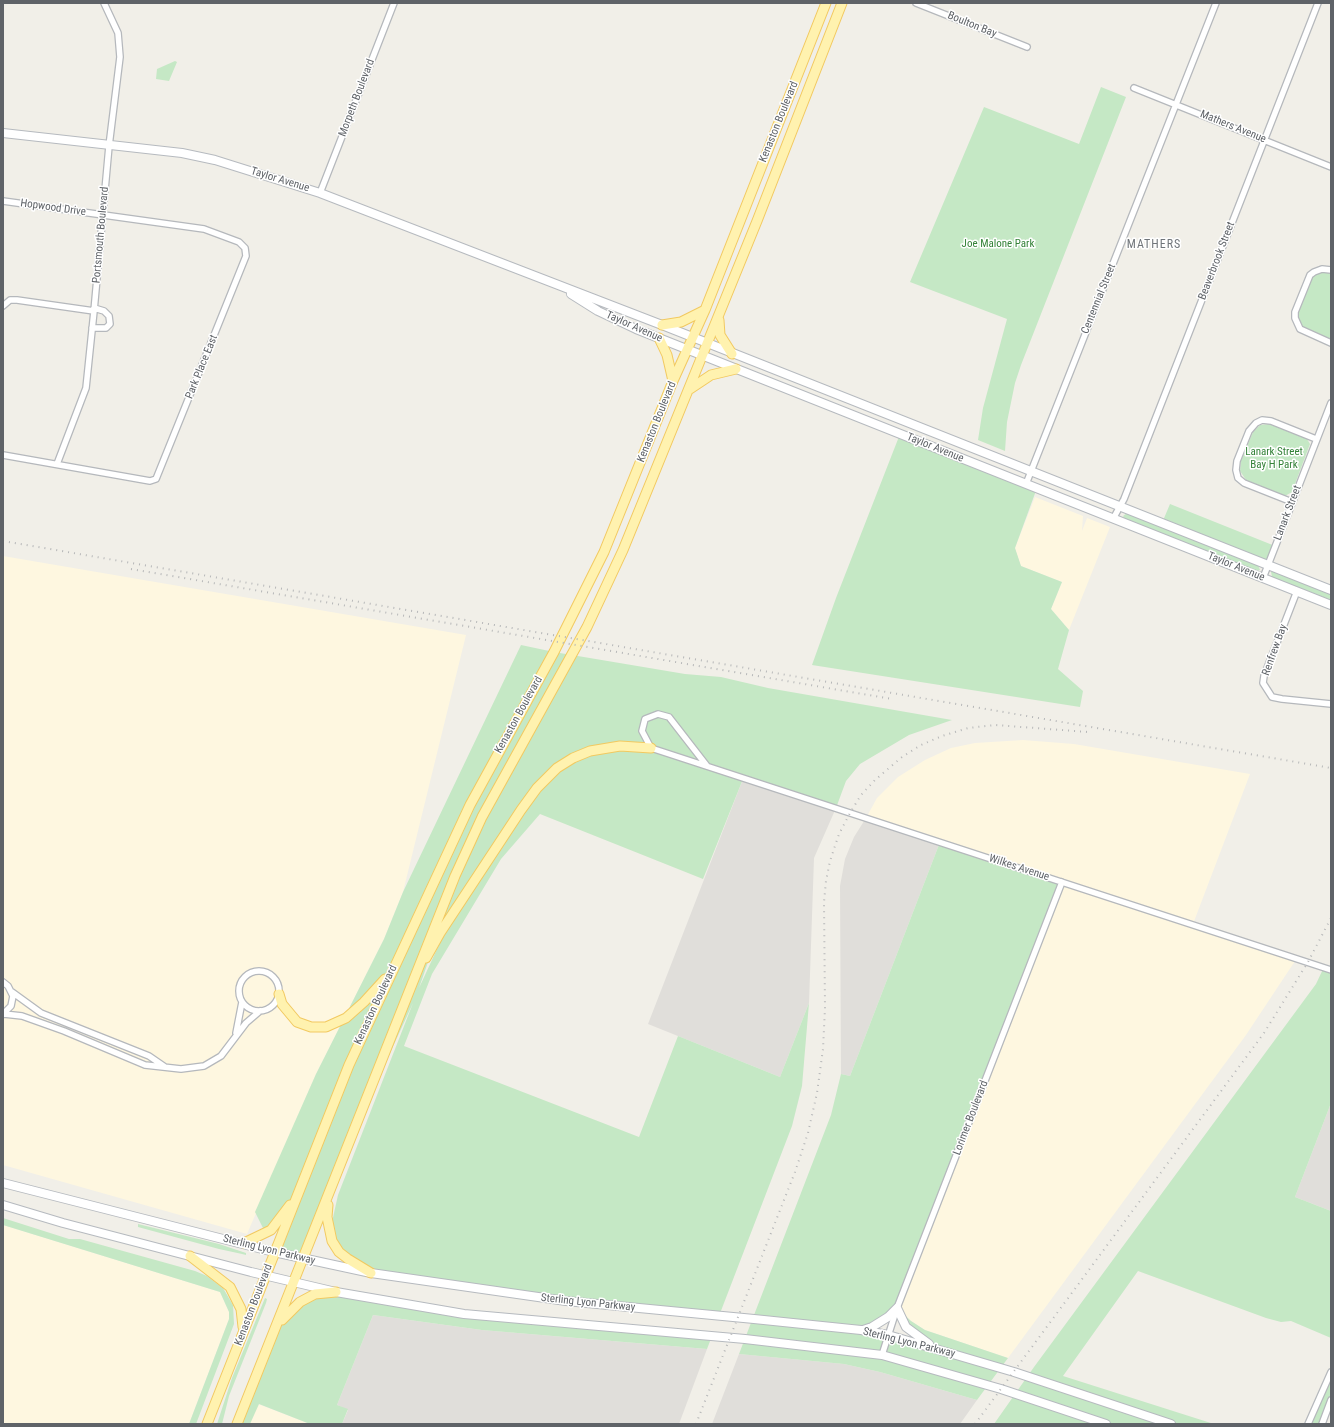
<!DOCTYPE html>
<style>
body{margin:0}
#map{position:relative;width:1334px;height:1427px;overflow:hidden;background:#f1efe8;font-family:"Roboto Condensed",sans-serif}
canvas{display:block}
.frame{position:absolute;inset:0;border:4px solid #5f6368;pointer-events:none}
</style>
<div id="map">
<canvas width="1334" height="1427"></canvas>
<div class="frame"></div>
</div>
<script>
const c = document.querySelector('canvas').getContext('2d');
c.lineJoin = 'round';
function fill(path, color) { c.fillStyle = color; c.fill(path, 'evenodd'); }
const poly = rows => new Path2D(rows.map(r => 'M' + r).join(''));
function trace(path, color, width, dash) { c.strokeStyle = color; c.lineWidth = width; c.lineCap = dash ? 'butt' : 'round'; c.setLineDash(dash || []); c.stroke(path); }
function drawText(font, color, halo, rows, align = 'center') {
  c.font = font + ' "Roboto Condensed",sans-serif'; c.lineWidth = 3; c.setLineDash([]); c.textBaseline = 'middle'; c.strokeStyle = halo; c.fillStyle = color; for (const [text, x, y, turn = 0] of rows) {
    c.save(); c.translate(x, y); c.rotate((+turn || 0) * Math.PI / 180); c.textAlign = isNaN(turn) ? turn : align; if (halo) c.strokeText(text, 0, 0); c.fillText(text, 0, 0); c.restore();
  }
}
const commercial = poly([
 [1035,497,1083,516,1082,531,1087,518,1110,527,1069,630,1051,609,1062,582,1021,566,1015,548],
 [3,556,466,635,403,892,384,939,316,1074,247,1234,3,1165],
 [1023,740,1074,744,1250,774,1193,924,1297,958,1246,1035,1008,1358,925,1330,911,1321,897,1308,1062,882,866,818,877,798,898,777,925,760,951,748,975,743],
 [3,1225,220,1292,229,1312,229,1319,189,1424,3,1424],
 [258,1404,310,1424,250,1424]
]);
const industrial = poly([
 [743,779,836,808,814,858,809,1003,780,1077,648,1024],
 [866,818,940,842,850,1076,841,1074,840,886,845,859,854,837],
 [1331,1103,1331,1211,1295,1197],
 [373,1315,482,1330,707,1349,679,1424,342,1424,348,1410,337,1405],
 [739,1354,844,1364,880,1372,977,1400,960,1424,712,1424]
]);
const green = poly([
 [175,61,177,62,169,81,156,79,157,69],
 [1101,87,1126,97,1021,365,1015,383,1007,422,1005,451,978,440,983,408,1007,319,910,282,984,107,1079,144],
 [1331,270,1331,343,1300,329,1295,312,1314,272],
 [1269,424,1307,439,1310,444,1292,492,1285,496,1246,480,1240,471,1241,460,1253,432,1260,425],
 [900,434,1037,488,1015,548,1021,566,1062,582,1051,609,1069,630,1058,669,1083,691,1080,707,812,665,836,598],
 [1170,504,1275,546,1267,565,1162,523],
 [1127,513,1258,565,1260,570,1256,571,1125,519,1123,516],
 [1271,572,1274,572,1331,594,1331,600,1272,577],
 [521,645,554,652,685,674,721,677,768,688,952,720,909,735,860,764,846,781,836,808,706,766,743,779,703,879,540,814,501,859,432,974,404,1046,639,1137,678,1036,780,1077,809,1003,802,1086,792,1126,719,1316,566,1301,371,1273,339,1252,332,1222,338,1195,413,1003,350,1140,303,1259,274,1252,297,1196,267,1236,255,1212,316,1074,384,939,403,892],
 [445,913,447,915,443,936,419,988],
 [940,842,1062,882,897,1308,911,1321,925,1330,1008,1358,977,1400,880,1372,844,1364,739,1354,831,1115,841,1074,850,1076],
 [897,1308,906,1327,934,1348,862,1330],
 [1324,967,1331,970,1331,1103,1295,1197,1331,1211,1331,1338,1291,1321,1281,1322,1266,1318,1138,1271,1063,1376,1214,1424,994,1424,1034,1367,1316,984],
 [3,1218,69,1239,80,1239,195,1271,207,1276,223,1288,233,1305,234,1324,196,1424,189,1424,229,1319,229,1312,220,1292,3,1225],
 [138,1224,219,1244,246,1253,246,1255,242,1254,219,1249,138,1227],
 [336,1292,464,1314,712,1336,707,1349,482,1330,373,1315,337,1405,348,1409,342,1424,310,1424,259,1404,250,1424,241,1424,277,1327,300,1302],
 [265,1298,267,1299,266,1303,229,1396,222,1424,217,1424,232,1378],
 [1331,1372,1331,1400,1322,1424,1308,1424]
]);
const street = poly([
 [916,3,1027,47],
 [1134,88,1331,167],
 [320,193,394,3],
 [3,201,204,229,239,242,245,248,246,256,156,479,150,481,3,455],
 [1331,270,1322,269,1314,272,1310,275,1295,312,1295,318,1300,329,1331,343],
 [3,306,10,300,17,300,94,311],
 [92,328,106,328,110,324,109,316,104,311,94,308],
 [57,464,86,388,94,311,109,146,120,57,118,33,104,3],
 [1026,484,1216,3],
 [1292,502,1244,483,1238,478,1236,470,1237,461,1249,431,1256,423,1262,420,1271,421,1316,439],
 [1113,519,1124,499,1318,3],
 [1263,578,1331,403],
 [1297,591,1264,676,1263,683,1272,697,1282,699,1331,704],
 [707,766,669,717,658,714,645,719,642,731,651,748,1331,970],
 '239 991a20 20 0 1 1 40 0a20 20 0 1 1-40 0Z',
 [3,982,8,986,13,996,11,1006,3,1014],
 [12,992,41,1013,149,1056,165,1067],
 [4,1014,22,1016,64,1031,145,1065,181,1069,204,1066,221,1056,246,1023,260,1011],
 [236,1033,242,1002],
 [882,1355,897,1308,1062,882],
 [1308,1424,1331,1372],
 [1322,1424,1331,1400]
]);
const secondary = poly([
 [3,133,182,153,215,160,320,193,662,325,1331,590],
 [571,294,598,311,636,329,1331,605],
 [3,1183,274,1252,371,1273,566,1301,754,1319,861,1330,888,1335,1014,1372,1171,1424],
 [3,1205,63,1223,251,1272,336,1292,464,1314,745,1339,882,1355,1001,1389,1106,1424],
 [863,1330,872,1327,888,1317,897,1308,906,1327,929,1344]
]);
const primary = poly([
 [719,320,720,335,732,354],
 [662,325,681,322,705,310],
 [659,338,667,355,673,381],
 [690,389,711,375,736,369],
 [426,958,440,933,521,810,537,788,557,768,573,758,590,751,620,746,651,748],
 [279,994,282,1004,297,1022,311,1027,326,1027,346,1018,364,1002,385,979],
 [328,1205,327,1217,332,1241,339,1252,348,1259,371,1273],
 [244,1243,271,1230,290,1205],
 [190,1256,230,1287,241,1309,243,1327],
 [282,1320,300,1302,315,1294,336,1292],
 [207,1424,349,1065,470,805,554,652,604,552,673,381,705,310,826,3],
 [237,1424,455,876,482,817,587,627,623,550,757,221,842,3]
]);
const rail = poly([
 [3,541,1331,768],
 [131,569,892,699],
 [696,1424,795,1172,808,1133,817,1093,823,1049,825,1008,824,902,826,881,830,861,839,834,850,813,861,795,875,780,902,757,921,745,942,736,968,728,995,725,1088,732],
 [975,1424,1264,1033,1308,962,1331,918]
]);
const streetNames = [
 ["Boulton Bay",972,25,22],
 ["Morpeth Boulevard",357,98,-69],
 ["Kenaston Boulevard",779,122,-68],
 ["Mathers Avenue",1233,127,22],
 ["Taylor Avenue",280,180,17],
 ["Hopwood Drive",53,208,8],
 ["Portsmouth Boulevard",101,235,-85],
 ["Beaverbrook Street",1217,261,-69],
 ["Centennial Street",1099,299,-68],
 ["Taylor Avenue",634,327,24],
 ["Park Place East",202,367,-68],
 ["Kenaston Boulevard",657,422,-68],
 ["Taylor Avenue",935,448,22],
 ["Lanark Street",1288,513,-69],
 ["Taylor Avenue",1236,567,22],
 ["Renfrew Bay",1275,650,-70],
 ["Kenaston Boulevard",519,715,-61],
 ["Wilkes Avenue",1019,868,18],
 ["Kenaston Boulevard",376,1005,-65],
 ["Lorimer Boulevard",971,1118,-69],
 ["Sterling Lyon Parkway",269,1250,14],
 ["Sterling Lyon Parkway",588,1303,6],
 ["Kenaston Boulevard",254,1305,-69],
 ["Sterling Lyon Parkway",909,1343,14]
];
const parkNames = [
 ["Joe Malone Park",998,244],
 ["Lanark Street",1274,452],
 ["Bay H Park",1274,465]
];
const neighbourhoodNames = [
 ["MATHERS",1154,245]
];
fill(commercial, '#fef7e0');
fill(industrial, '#e0deda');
fill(green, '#c5e8c5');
trace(street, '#b5b8bc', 8);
trace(secondary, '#b6babf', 10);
trace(primary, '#f2c960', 11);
trace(street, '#fff', 5.5);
trace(secondary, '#fff', 8);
trace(primary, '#fff2af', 9);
trace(rail, '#b6b7b8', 2, [1, 5]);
drawText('11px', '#5f6368', '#fff', streetNames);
drawText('11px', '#348238', '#fff', parkNames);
c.letterSpacing = '1px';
drawText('12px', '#70757a', '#fff', neighbourhoodNames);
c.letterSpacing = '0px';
</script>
